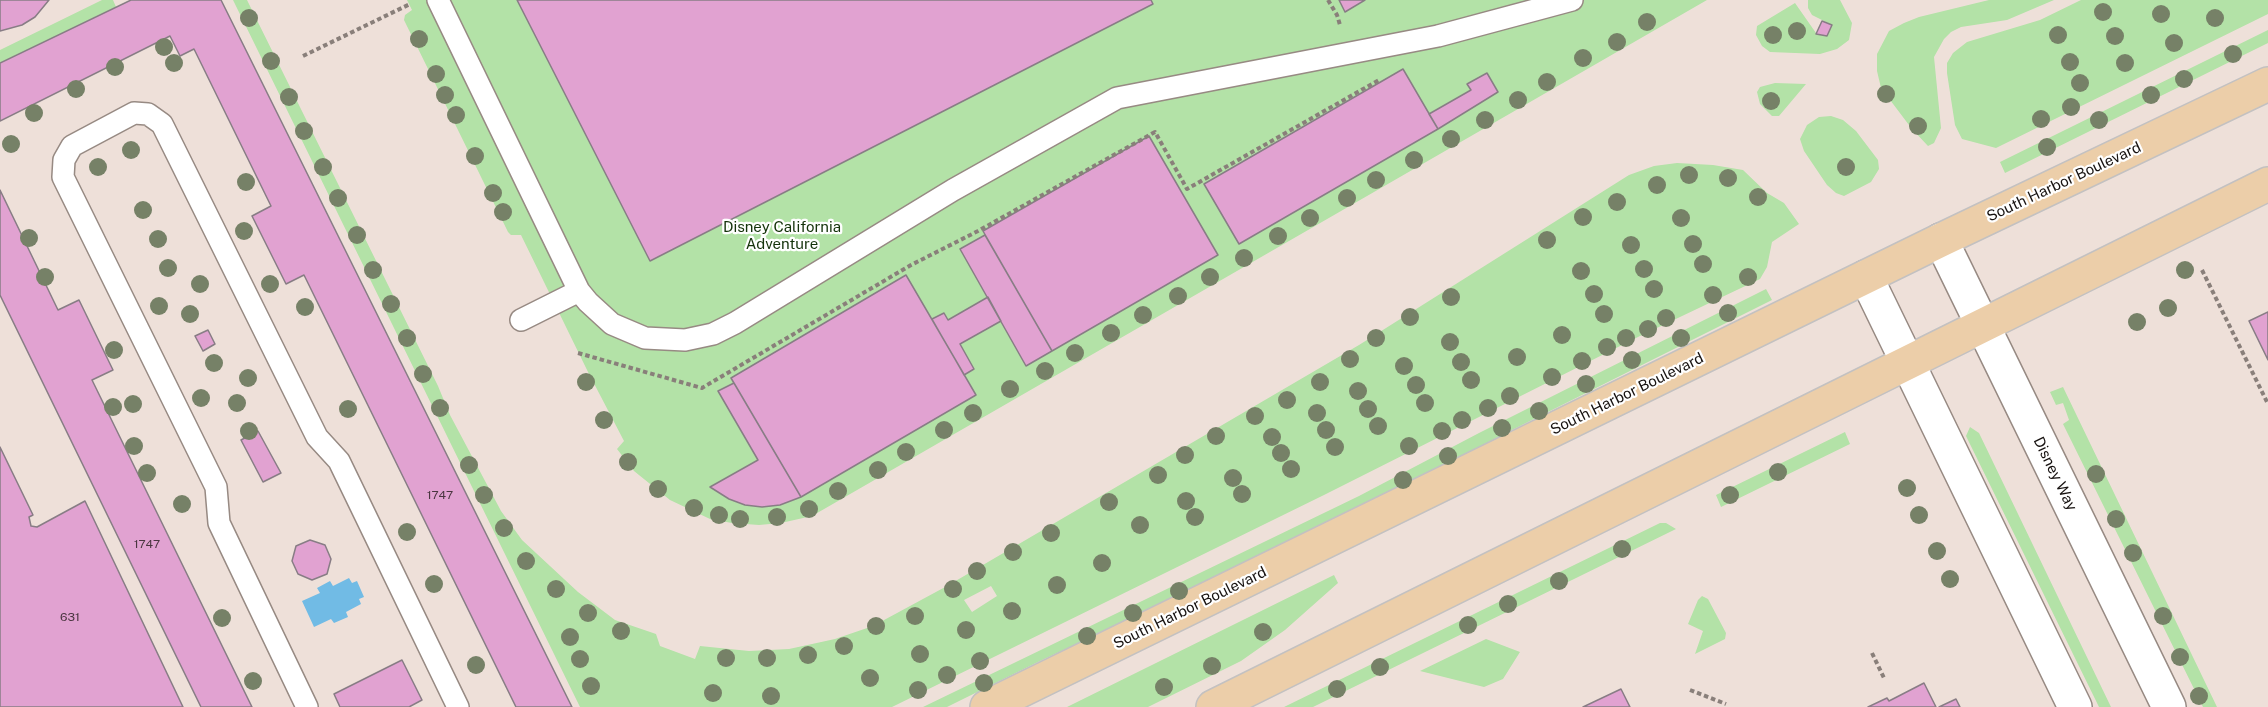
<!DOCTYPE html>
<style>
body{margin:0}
canvas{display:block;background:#eee0d9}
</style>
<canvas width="2268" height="707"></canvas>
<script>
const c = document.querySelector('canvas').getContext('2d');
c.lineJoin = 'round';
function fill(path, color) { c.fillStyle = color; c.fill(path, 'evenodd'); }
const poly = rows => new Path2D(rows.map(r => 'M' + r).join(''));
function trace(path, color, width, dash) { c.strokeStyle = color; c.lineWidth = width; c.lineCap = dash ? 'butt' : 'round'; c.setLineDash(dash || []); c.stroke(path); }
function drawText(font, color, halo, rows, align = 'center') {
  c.font = font + ' "Public Sans",sans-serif'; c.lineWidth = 4.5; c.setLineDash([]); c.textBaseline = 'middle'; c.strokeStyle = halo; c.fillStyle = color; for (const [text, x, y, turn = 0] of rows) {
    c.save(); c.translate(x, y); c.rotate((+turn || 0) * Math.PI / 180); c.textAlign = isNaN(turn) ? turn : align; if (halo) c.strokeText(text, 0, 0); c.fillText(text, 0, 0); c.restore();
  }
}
const green = poly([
 [102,0,113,0,116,7,0,63,0,50],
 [233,0,247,0,438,386,450,415,501,511,522,540,578,592,615,620,656,634,660,646,695,659,700,646,749,651,789,649,835,639,873,626,947,586,1359,345,1629,175,1654,166,1677,163,1713,165,1743,170,1767,193,1784,203,1799,224,1772,242,1767,267,1760,279,1640,336,1324,495,892,707,580,707],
 [991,586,997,596,972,612,964,600],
 [407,0,1707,0,812,516,781,523,759,525,732,523,710,519,670,500,634,471,617,449,624,441,588,372,521,235,511,235,508,232,404,20,405,15,412,10],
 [1808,0,1840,0,1852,23,1849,40,1837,49,1820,54,1770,52,1762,46,1756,35,1757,26,1795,3,1816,33,1827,36,1832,25,1812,15,1808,8],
 [1989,0,2054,0,2007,20,1961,27,1951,32,1944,39,1934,57,1941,128,1934,143,1928,146,1912,129,1881,88,1877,71,1877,54,1889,31,1904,23,1919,17],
 [2081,0,2268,0,2268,14,1996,148,1962,139,1955,125,1947,73,1947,63,1953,53,1967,42,2040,20],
 [2268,30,2268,43,2005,173,2000,162],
 [1775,83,1806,84,1779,116,1772,116,1760,104,1757,92,1760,87],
 [1831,116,1843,120,1856,131,1878,160,1879,169,1871,182,1844,196,1836,193,1827,185,1804,151,1800,139,1807,125,1819,117],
 [1766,289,1772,300,1512,430,1283,547,1040,661,947,707,923,707,1359,496,1479,433],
 [2063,387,2217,707,2203,707,2063,424,2069,420,2063,403,2056,405,2050,392],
 [1970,427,1979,433,2111,707,2099,707,1966,436],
 [1845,432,1850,444,1721,507,1716,495],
 [1660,523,1666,523,1676,529,1313,707,1284,707],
 [1334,575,1338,583,1285,630,1241,661,1148,707,1067,707],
 [1702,596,1708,599,1726,633,1725,639,1695,654,1703,631,1688,624,1698,600],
 [1486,639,1520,652,1503,679,1484,687,1420,671]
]);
const water = poly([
 [349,578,352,583,357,581,364,597,359,599,361,604,346,612,348,617,334,623,331,619,314,627,302,601,320,593,317,588,330,581,333,586]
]);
const building = poly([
 [0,0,49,0,35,17,22,25,0,31,0,0],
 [131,0,221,0,572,707,516,707,304,275,286,284,252,216,271,206,194,49,180,56,170,36,0,121,0,63,131,0],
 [517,0,1151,0,1153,4,650,261,517,0],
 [1339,0,1365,0,1345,12,1339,0],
 [1822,21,1832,25,1827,36,1816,34,1822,21],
 [1403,69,1438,129,1239,244,1204,184,1403,69],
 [1487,73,1498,92,1438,129,1429,114,1471,90,1467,84,1487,73],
 [1149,136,1218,255,1052,351,983,231,1149,136],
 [0,190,58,310,79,300,113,370,92,380,252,707,201,707,0,295,0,190],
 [985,235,1052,351,1026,366,960,249,985,235],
 [906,275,976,395,801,497,731,378,906,275],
 [988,297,1001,321,960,344,974,369,964,375,932,319,944,313,948,320,988,297],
 [2268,312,2268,360,2249,321,2268,312],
 [208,330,215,344,203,351,195,336,208,330],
 [734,383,801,497,780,505,762,507,745,505,729,499,710,487,758,460,718,391,734,383],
 [258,431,281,473,263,482,241,440,258,431],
 [0,447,33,515,29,517,31,526,37,527,85,501,183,707,0,707,0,447],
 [310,540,325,545,331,559,327,574,312,580,298,574,292,561,296,546,310,540],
 [402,660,422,700,409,707,340,707,334,694,402,660],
 [1924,683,1936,707,1868,707,1887,698,1889,701,1924,683],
 [1621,689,1630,707,1583,707,1621,689],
 [1956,699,1960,707,1939,707,1956,699]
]);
const path = poly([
 [1328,0,1337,15,1340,25],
 [303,56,410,4],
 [2202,270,2268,404],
 [578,353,702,388,911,265,978,231,1155,132,1187,189,1379,80],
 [1872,653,1885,680],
 [1690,690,1726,704]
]);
const lane = poly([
 [438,0,579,291,588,302,612,324,645,338,685,340,713,334,735,323,953,190,1117,98,1438,36,1572,0],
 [521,320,579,291],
 [307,707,219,523,216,487,63,177,64,160,72,146,134,113,148,114,162,124,317,437,339,461,458,707]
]);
const secondary = poly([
 [1941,240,2169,707],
 [1866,277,2075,707]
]);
const primary = poly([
 [987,707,1941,240,2268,84],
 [1213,707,2268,184]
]);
const trees = [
 [2103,12],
 [2161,14],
 [249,18],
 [2215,18],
 [1647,22],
 [1797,31],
 [1773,35],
 [2058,35],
 [2115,36],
 [419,39],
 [1617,42],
 [2174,43],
 [164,47],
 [2233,54],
 [1583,58],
 [271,61],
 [2070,62],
 [174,63],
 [2125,63],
 [115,67],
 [436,74],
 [2184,79],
 [1547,82],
 [2080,83],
 [76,89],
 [1886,94],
 [445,95],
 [2151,95],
 [289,97],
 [1518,100],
 [1771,101],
 [2071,107],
 [34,113],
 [456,115],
 [2041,119],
 [1485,120],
 [2099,120],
 [1918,126],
 [304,131],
 [1451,139],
 [11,144],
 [2047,147],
 [131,150],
 [475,156],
 [1414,160],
 [98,167],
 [323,167],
 [1846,167],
 [1689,175],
 [1728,178],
 [1376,180],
 [246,182],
 [1657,185],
 [493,193],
 [1758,197],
 [338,198],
 [1347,198],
 [1617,202],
 [143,210],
 [503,212],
 [1583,217],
 [1310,218],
 [1681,218],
 [244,231],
 [357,235],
 [1278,236],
 [29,238],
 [158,239],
 [1547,240],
 [1693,244],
 [1631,245],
 [1244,258],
 [1703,264],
 [168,268],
 [1644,269],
 [373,270],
 [2185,270],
 [1581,271],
 [45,277],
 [1210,277],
 [1748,277],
 [200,284],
 [270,284],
 [1654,289],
 [1594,294],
 [1713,295],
 [1178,296],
 [1451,297],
 [391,304],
 [159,306],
 [305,307],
 [2168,308],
 [1728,313],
 [190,314],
 [1604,314],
 [1143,315],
 [1410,317],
 [1666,318],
 [2137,322],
 [1648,329],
 [1111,333],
 [1562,335],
 [407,338],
 [1376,338],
 [1626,338],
 [1681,338],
 [1450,342],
 [1607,347],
 [114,350],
 [1075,353],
 [1517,357],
 [1350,359],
 [1632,360],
 [1582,361],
 [1461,362],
 [214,363],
 [1404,366],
 [1045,371],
 [423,374],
 [1552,377],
 [248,378],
 [1471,380],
 [586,382],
 [1320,382],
 [1586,384],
 [1416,385],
 [1010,389],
 [1358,391],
 [1510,396],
 [201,398],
 [1287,400],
 [237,403],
 [1425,403],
 [133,404],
 [113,407],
 [440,408],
 [1488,408],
 [348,409],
 [1368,409],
 [1539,411],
 [973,413],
 [1317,413],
 [1255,416],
 [604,420],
 [1462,420],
 [1378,426],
 [1502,428],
 [944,430],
 [1326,430],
 [249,431],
 [1442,431],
 [1216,436],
 [1272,437],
 [134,446],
 [1409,446],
 [1335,447],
 [906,452],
 [1281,453],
 [1185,455],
 [1448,456],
 [628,462],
 [469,465],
 [1291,469],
 [878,470],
 [1778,472],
 [147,473],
 [2096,474],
 [1158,475],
 [1233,478],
 [1403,480],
 [1907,488],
 [658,489],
 [838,491],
 [1242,494],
 [484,495],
 [1730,495],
 [1186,501],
 [1109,502],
 [182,504],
 [694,508],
 [809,509],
 [719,515],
 [1919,515],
 [777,517],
 [1195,517],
 [740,519],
 [2116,519],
 [1140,525],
 [504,528],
 [407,532],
 [1051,533],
 [1622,549],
 [1937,551],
 [1013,552],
 [2133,553],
 [526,561],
 [1102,563],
 [977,571],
 [1950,579],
 [1559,581],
 [434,584],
 [1057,585],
 [556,589],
 [953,589],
 [1179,591],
 [1508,604],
 [1012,611],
 [588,613],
 [1133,613],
 [915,616],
 [2163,616],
 [222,618],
 [1468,625],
 [876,626],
 [966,630],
 [621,631],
 [1263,632],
 [1087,636],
 [570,637],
 [844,646],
 [920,654],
 [808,655],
 [2180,657],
 [726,658],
 [767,658],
 [580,659],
 [980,661],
 [476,665],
 [1212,666],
 [1380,667],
 [947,675],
 [870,678],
 [253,681],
 [984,683],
 [591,686],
 [1164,687],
 [1337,689],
 [918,690],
 [713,693],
 [771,696],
 [2199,696]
];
const numberNames = [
 ["1747",440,495],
 ["1747",147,544],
 ["631",70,617]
];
const streetNames = [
 ["South Harbor Boulevard",2064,182,-25],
 ["South Harbor Boulevard",1627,394,-26],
 ["Disney Way",2055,474,64],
 ["South Harbor Boulevard",1190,608,-26]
];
const parkNames = [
 ["Disney California",782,227],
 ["Adventure",782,244]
];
fill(green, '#b3e2a7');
fill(water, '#71bbe5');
fill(building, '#e1a2d1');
trace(building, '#887d85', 1.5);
trace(lane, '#978a83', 24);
trace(secondary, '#978a83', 36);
trace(primary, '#c3c1c1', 36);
trace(path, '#897f7a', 4, [4.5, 3]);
trace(lane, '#fff', 21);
trace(secondary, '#fff', 33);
trace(primary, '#eccea9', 33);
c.fillStyle = '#768167';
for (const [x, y] of trees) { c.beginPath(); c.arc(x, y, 9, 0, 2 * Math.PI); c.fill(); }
drawText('12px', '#4a3640', null, numberNames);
drawText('15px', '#171210', '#fff', streetNames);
drawText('15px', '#14330a', '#fff', parkNames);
</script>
